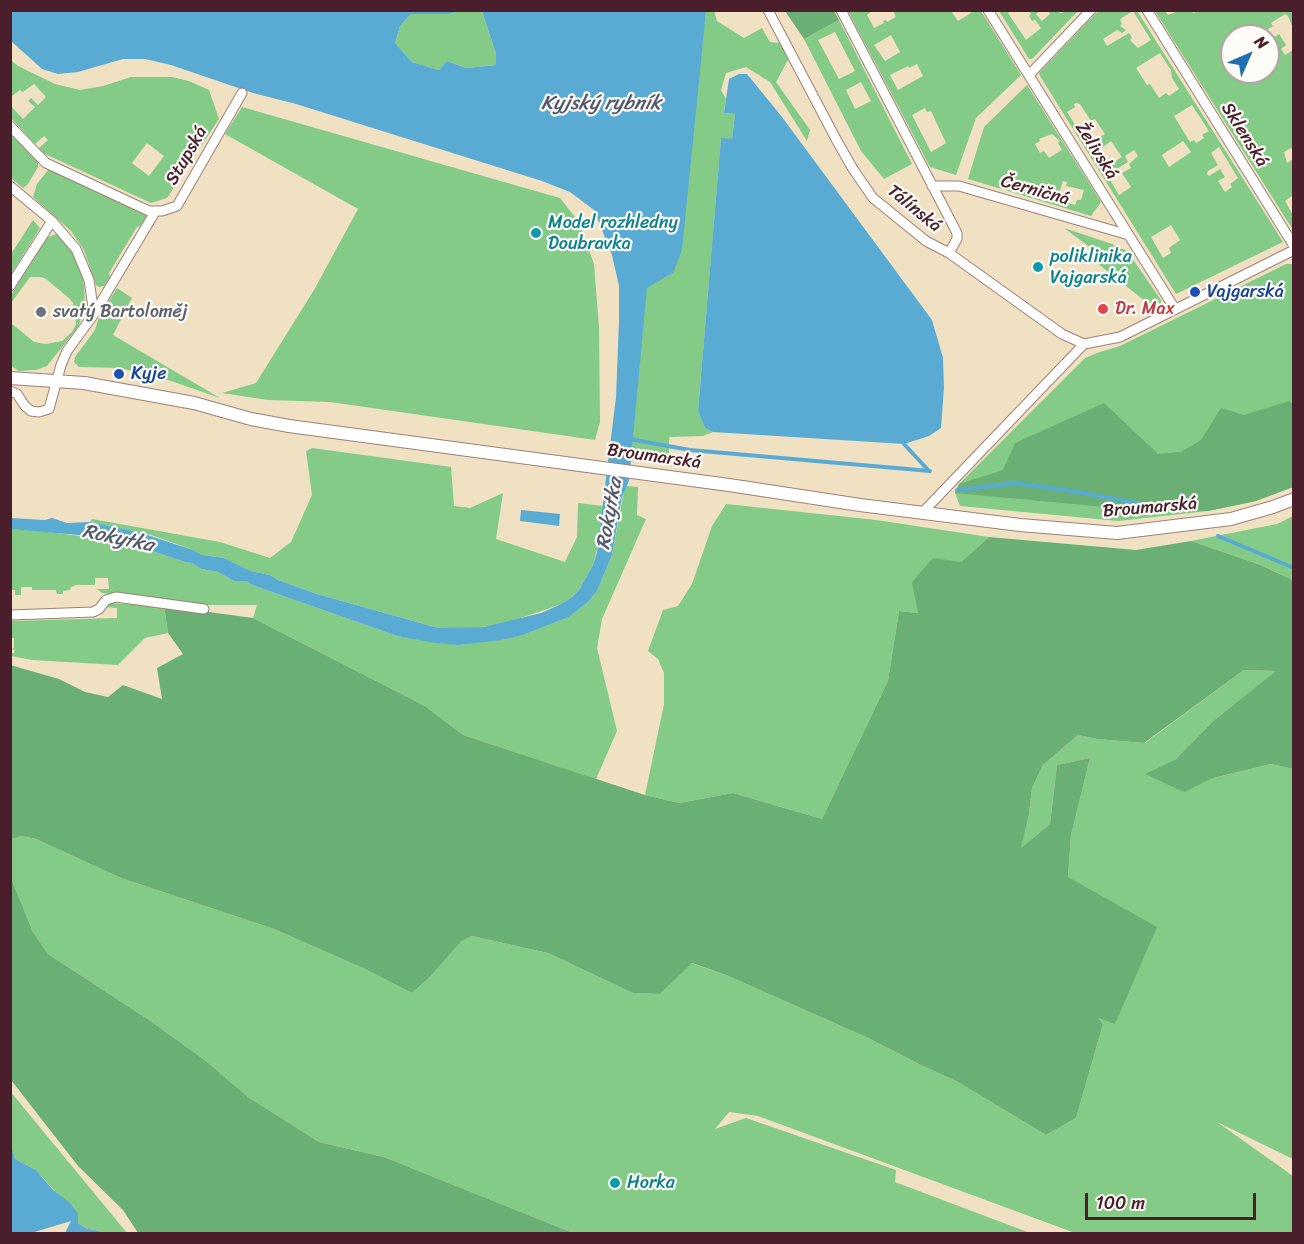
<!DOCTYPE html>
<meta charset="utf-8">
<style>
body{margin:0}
#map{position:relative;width:1304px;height:1244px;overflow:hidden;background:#f0e1c3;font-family:Sriracha,sans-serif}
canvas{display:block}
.frame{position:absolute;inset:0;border:12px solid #4a1f2b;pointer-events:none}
.north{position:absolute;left:1220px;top:24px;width:60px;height:60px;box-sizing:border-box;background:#fdfcf7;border:2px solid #b5a4a5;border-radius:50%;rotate:45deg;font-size:16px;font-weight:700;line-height:24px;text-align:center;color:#4a1f2b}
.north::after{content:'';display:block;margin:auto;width:21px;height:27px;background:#1f6fb2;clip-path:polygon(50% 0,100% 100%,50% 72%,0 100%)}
.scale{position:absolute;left:1085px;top:1193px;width:171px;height:27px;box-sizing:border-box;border:3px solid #4a1f2b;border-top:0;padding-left:8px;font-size:18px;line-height:21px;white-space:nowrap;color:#4a1f2b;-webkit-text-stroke:4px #fdfcf7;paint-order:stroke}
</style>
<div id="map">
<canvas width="1304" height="1244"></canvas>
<div class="frame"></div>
<div class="north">N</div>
<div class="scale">100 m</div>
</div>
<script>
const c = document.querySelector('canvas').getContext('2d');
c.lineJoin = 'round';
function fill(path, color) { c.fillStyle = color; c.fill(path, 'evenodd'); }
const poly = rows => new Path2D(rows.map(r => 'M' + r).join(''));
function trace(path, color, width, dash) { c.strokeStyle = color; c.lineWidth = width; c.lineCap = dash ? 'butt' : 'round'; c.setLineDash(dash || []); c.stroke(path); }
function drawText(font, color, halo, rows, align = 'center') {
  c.font = font + ' Sriracha,sans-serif'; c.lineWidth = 4.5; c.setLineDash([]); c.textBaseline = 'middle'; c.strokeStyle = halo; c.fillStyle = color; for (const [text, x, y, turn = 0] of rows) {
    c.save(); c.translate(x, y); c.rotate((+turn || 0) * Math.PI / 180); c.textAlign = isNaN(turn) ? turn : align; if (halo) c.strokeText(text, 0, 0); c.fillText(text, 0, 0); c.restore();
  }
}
const green = poly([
 [1180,10,1191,11,1194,13,1198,10,1291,10,1293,15,1293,28,1288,16,1285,14,1271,23,1273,26,1265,31,1267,36,1232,36,1232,72,1268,72,1268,37,1270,40,1279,34,1286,45,1281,49,1285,55,1293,50,1293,151,1291,148,1284,152,1287,163,1293,159,1293,195,1285,201,1293,215,1293,230,1155,11,1165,11,1168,15],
 [458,11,482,11,496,54,496,65,466,68,447,61,439,70,412,62,395,43,400,26,411,14,450,14],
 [706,11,714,11,717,21,744,38,762,28,770,42,781,43,789,58,776,82,810,130,807,141,770,82,746,67,726,73,721,90,726,99,724,113,735,114,732,139,721,139,698,411,705,428,713,432,703,436,669,437,669,455,641,461,631,457,646,291,647,287,673,273],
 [848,11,872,11,867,15,874,28,884,23,883,21,886,20,887,22,896,17,893,11,951,11,958,21,971,13,970,11,981,11,1021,75,976,118,956,175,930,167],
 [891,35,900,52,885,61,874,45],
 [917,64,923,76,898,90,890,75,908,66,909,68],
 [925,108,927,112,931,111,946,143,931,152,912,115],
 [999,11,1011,11,1008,13,1026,40,1041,28,1035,20,1032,21,1029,16,1031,14,1029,11,1040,11,1036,14,1042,21,1050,14,1048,11,1057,11,1061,13,1067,11,1078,11,1032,59,1029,59],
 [1098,11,1137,11,1283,242,1176,294,1040,76,1039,73],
 [1133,11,1151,40,1138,48,1130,40,1132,38,1129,33,1107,46,1103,39,1117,30,1122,33,1126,30,1120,26,1122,24,1120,19],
 [1160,53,1171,70,1172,78,1179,89,1169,96,1166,93,1159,98,1150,84,1147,85,1136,68],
 [1076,103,1080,104,1091,121,1095,119,1105,134,1088,145,1067,112,1075,107,1074,104],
 [1192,105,1209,131,1202,135,1204,138,1196,143,1194,140,1190,142,1174,116],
 [1111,141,1122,157,1103,169,1094,154],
 [1183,141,1191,152,1169,167,1162,155],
 [1219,147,1238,178,1230,184,1232,187,1225,192,1218,181,1225,177,1220,169,1209,176,1207,174,1208,171,1218,165,1211,153],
 [1134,150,1138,156,1129,164,1131,168,1122,173,1131,187,1119,195,1107,175,1128,162,1125,156],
 [1171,225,1180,240,1169,248,1171,253,1163,258,1151,237],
 [839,20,912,164,884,179,861,151,804,39],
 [835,32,855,71,839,79,818,40],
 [861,82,871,101,855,109,846,90],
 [11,60,18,66,55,84,80,90,103,86,131,77,172,77,189,81,209,90,219,119,167,198,151,203,43,153,39,148,48,140,44,136,35,144,11,118,11,106,23,119,35,107,28,101,31,98,38,105,46,97,34,84,23,92,20,90,12,96,11,95],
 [147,143,164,156,149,176,132,163],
 [1027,85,1101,202,1091,216,968,179,984,127],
 [1052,134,1060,141,1058,143,1062,150,1049,158,1044,151,1040,153,1035,144,1040,141,1039,139],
 [1063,181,1067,182,1066,186,1084,190,1081,200,1077,200,1075,205,1045,196,1048,187,1060,191],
 [242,107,560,198,579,222,594,264,599,328,600,422,595,440,330,402,268,400,222,393,256,383,314,290,358,209,225,134],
 [11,133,38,161,38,167,28,184,23,188,11,178],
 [48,170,51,170,146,214,146,218,140,226,137,227,109,273,110,277,104,286,99,287,96,285,84,250,71,231,33,197,37,184],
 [33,220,40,228,11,274,11,254],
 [1064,228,1112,244,1127,251,1161,300,1161,305,1155,309,1097,263,1095,251],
 [56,234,61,236,68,245,79,265,84,285,85,309,78,327,47,366,36,370,19,371,10,365,11,323,34,342,46,344,62,341,72,332,76,324,73,303,70,299,46,279,41,277,30,277,11,303,11,295,46,238],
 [1286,264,1293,264,1293,487,1256,501,1208,511,1118,521,960,506,955,493,959,484,1085,358,1097,353,1120,346],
 [117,288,132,298,113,335,220,398,171,381,120,368,79,367,74,362,75,357,95,330,99,317],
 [312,448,451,467,454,506,470,508,503,493,496,539,565,562,577,537,578,503,604,506,601,534,593,565,579,590,571,598,559,605,503,624,469,629,438,628,317,594,278,580,270,575,251,571,224,558,202,555,193,550,151,535,90,522,92,519,220,542,270,558,291,542,312,495,306,451],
 [625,486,638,487,637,515,646,519,602,619,597,648,617,731,596,779,463,735,425,706,253,618,257,605,204,605,102,593,97,589,109,589,108,578,95,578,95,585,76,585,71,587,70,590,63,591,63,594,57,594,56,590,32,590,32,587,21,587,21,595,15,595,15,590,11,590,10,529,34,530,95,538,100,537,137,546,185,562,192,563,201,569,218,572,234,581,246,581,252,585,397,636,459,645,523,635,569,617,588,602,597,591,612,555],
 [726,504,876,520,989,537,961,562,918,613,899,611,888,681,822,819,733,793,679,803,645,795,664,704,664,673,658,659,648,651,663,610,678,606,692,584,712,526],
 [1293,516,1293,580,1258,564,1191,541,1277,524],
 [108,603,164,606,168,633,145,638,118,665,32,660,11,656,11,653,14,653,15,650,11,649,14,648,14,638,11,638,11,621,117,618,117,608,106,607],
 [1244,670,1277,671,1212,722,1175,760,1184,791,1213,778,1271,764,1293,769,1293,1159,1217,1122,1293,1176,1293,1233,1075,1233,758,1116,729,1112,715,1129,746,1118,896,1170,895,1182,1030,1233,573,1233,384,1157,319,1142,248,1097,206,1061,149,1020,48,954,33,932,11,878,10,839,21,836,36,839,121,878,274,929,365,969,412,993,430,977,461,940,472,936,548,953,633,993,660,994,691,963,726,975,866,1037,921,1065,958,1082,1046,1135,1076,1118,1103,1024,1097,1018,1116,1023,1068,877,1071,835,1090,758,1057,765,1050,824,1020,849,1029,814,1032,788,1043,765,1078,735,1097,739,1145,743],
 [10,1091,127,1233,101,1233,99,1231,85,1228,78,1223,60,1197,36,1170,15,1159,11,1151]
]);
const forest = poly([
 [785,11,834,11,839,20,804,39],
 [1289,401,1293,404,1293,487,1256,501,1208,511,1116,508,955,493,959,484,1003,470,1015,443,1104,403,1158,454,1181,452,1201,440,1221,408,1244,415],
 [989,537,1136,550,1191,541,1258,564,1293,580,1293,769,1271,764,1213,778,1184,792,1145,774,1175,760,1212,722,1276,671,1244,670,1144,743,1097,739,1078,735,1043,765,1032,788,1029,814,1021,848,1050,824,1057,765,1090,758,1071,835,1068,877,1157,927,1115,1024,1098,1018,1103,1024,1076,1118,1046,1135,958,1082,921,1065,866,1037,726,975,692,963,660,994,633,993,548,953,472,936,461,941,430,977,412,993,365,969,274,929,121,878,36,839,21,836,11,839,10,665,59,679,85,692,108,697,123,685,162,699,157,668,183,654,168,633,164,606,253,618,425,706,463,735,645,795,679,803,733,793,822,819,888,681,899,611,918,613,912,582,933,558,961,562],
 [11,878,33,932,48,954,149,1020,206,1061,248,1097,319,1142,384,1157,573,1233,138,1233,123,1210,78,1166,11,1080]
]);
const water = poly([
 [11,11,458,11,450,14,411,14,400,26,395,43,412,62,439,70,447,61,466,68,496,65,496,54,482,11,706,11,682,250,673,273,647,288,629,481,622,497,612,555,597,591,588,602,569,617,523,635,501,640,459,645,435,643,397,636,252,585,246,581,234,581,218,572,201,569,192,563,185,562,137,546,100,537,11,529,10,518,45,520,52,518,67,523,90,522,138,532,193,550,202,555,224,558,251,571,270,575,278,580,317,594,438,628,484,627,541,613,559,605,571,598,579,590,593,565,597,552,616,397,619,321,619,286,612,255,594,210,570,192,542,181,296,104,253,93,171,65,145,59,123,59,78,72,58,74,42,69,11,41],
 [739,74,747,74,782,117,932,320,943,358,944,387,941,428,929,436,904,444,713,432,705,428,698,411,721,138,732,139,735,114,724,113,729,79],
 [521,510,560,514,559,526,520,521],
 [12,1150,15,1159,36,1170,53,1190,70,1203,78,1214,78,1223,85,1228,99,1231,101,1233,65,1233,71,1221,31,1233,11,1233]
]);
const stream = poly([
 [629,439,690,450,930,471],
 [904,444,929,471],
 [957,490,1015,483,1078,492,1146,505,1160,512],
 [1218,536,1294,568]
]);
const minor = poly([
 [768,10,837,141,853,169,873,198,926,241,949,253,1062,334,1084,344],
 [841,10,957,233,957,239,949,253],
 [988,10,1175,309],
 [1147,10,1294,246],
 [1029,75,1091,10],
 [10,126,46,163,149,211,162,211,177,206,242,93],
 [10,186,52,221,76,249,89,280,94,314,67,351,61,365,49,409,39,412,31,411,25,406,17,394,10,391],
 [932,186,959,186,1129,235],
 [10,286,52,221],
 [94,314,155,212],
 [922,513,1084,344,1120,337,1294,250],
 [10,615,93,612,99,609,106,600,116,597,204,609]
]);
const tertiary = poly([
 [10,378,84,383,194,403,251,419,289,426,729,485,860,505,1020,525,1117,533,1231,519,1273,507,1294,499]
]);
const markers = [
 [536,233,6,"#0f9aa8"],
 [1038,267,6,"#0f9aa8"],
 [1195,292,6,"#1a4fb4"],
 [1103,309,6,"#e0444e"],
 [41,312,6,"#6b7280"],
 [119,374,6,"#1a4fb4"],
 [615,1183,6,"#0f9aa8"]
];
const streetNames = [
 ["Sklenská",1244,135,58],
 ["Želivská",1096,151,58],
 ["Stupská",187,156,-60],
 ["Černičná",1035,191,16],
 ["Tálínská",914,209,39],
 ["Broumarská",654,457,8],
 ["Broumarská",1150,508,-5]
];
const cultureNames = [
 ["Model rozhledny",548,223],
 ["Doubravka",548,244],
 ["poliklinika",1050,257],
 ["Vajgarská",1050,278],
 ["Horka",627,1183]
];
const transitNames = [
 ["Vajgarská",1207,292],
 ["Kyje",131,374]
];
const healthNames = [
 ["Dr. Max",1115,309]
];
const worshipNames = [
 ["svatý Bartoloměj",53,312]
];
const waterNames = [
 ["Kyjský rybník",601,104],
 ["Rokytka",610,514,-80],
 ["Rokytka",118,539,12]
];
fill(green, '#83cb87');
fill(forest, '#6aaf74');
fill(water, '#5aabd4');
trace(stream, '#5aabd4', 4);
trace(minor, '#9d8077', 11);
trace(tertiary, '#9d8077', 14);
trace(minor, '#fff', 9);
trace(tertiary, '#fff', 12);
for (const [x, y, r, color] of markers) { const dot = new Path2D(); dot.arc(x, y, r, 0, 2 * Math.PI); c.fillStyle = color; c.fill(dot); trace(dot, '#fdfcf7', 2); }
drawText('18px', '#4a1f2b', '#fdfcf7', streetNames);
drawText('18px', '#0d838f', '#fdfcf7', cultureNames, 'left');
drawText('18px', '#164399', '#fdfcf7', transitNames, 'left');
drawText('18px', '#be3a42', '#fdfcf7', healthNames, 'left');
drawText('18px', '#5b616d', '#fdfcf7', worshipNames, 'left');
drawText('italic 20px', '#50576f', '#fdfcf7', waterNames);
</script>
